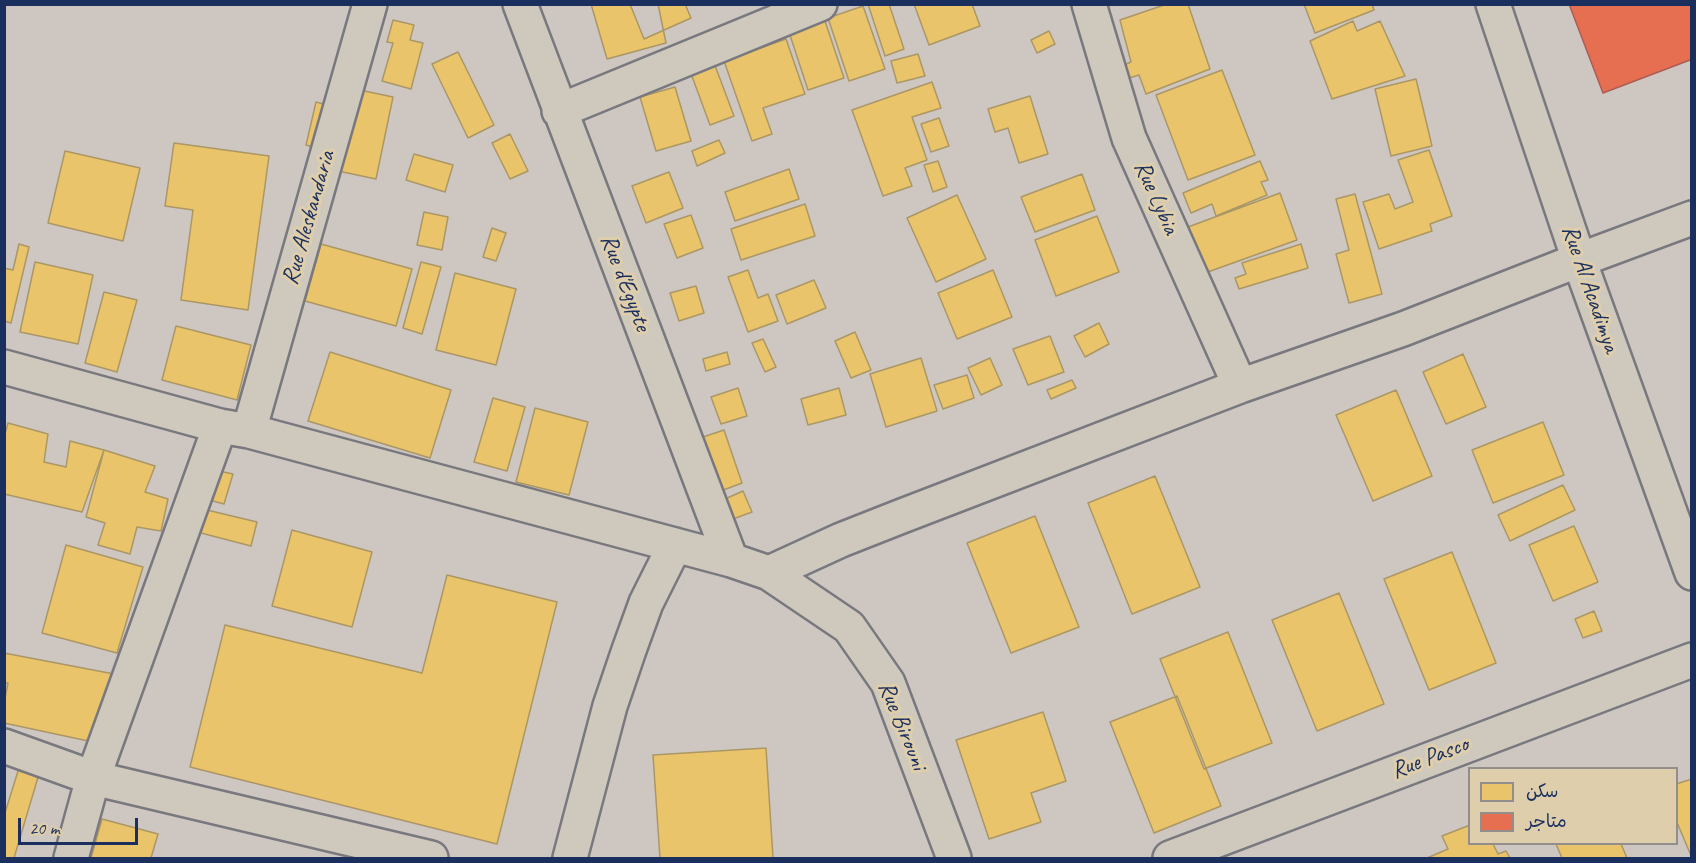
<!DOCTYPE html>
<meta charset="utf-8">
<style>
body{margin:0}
#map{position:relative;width:1696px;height:863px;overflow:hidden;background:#cec6c1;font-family:Caveat,"Playpen Sans Arabic",sans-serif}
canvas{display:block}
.frame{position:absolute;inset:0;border:6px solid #1b2f5e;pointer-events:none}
.legend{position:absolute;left:1468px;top:767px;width:210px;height:78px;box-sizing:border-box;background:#dfceab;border:2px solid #918e8c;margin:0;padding:8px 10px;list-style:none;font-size:18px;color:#1b2f5e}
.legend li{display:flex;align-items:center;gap:12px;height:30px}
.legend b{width:30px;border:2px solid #918e8c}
.scale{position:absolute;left:18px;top:818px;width:120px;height:27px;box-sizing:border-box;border:3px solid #1b2f5e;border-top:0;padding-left:8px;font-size:18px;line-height:21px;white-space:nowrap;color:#1b2f5e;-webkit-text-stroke:4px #dfceab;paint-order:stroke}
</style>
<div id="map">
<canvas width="1696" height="863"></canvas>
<div class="frame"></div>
<ul class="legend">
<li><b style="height:16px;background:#e9c46a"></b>سكن</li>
<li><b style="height:16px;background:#e76f51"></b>متاجر</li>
</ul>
<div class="scale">20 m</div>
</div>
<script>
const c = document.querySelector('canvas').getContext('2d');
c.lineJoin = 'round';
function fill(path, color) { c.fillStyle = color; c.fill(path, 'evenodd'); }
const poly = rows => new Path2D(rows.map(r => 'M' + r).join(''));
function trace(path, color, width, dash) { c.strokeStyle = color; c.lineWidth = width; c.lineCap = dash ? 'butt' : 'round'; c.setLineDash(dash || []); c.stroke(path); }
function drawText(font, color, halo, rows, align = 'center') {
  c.font = font + ' Caveat,sans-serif'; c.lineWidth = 6; c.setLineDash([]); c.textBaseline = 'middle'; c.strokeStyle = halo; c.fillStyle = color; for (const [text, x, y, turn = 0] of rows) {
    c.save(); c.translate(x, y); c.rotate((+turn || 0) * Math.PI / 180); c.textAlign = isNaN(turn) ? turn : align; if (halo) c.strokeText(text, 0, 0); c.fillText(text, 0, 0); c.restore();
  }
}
const homes = poly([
 [591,4,658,4,666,43,607,59,591,4],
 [630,4,685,4,691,18,644,39,630,4],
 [868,4,889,4,904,49,885,56,868,4],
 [914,4,972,4,980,26,929,45,914,4],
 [1167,4,1188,4,1210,69,1146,94,1139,75,1129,78,1124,65,1131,62,1120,20,1167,4],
 [1304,4,1372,4,1374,10,1315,33,1304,4],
 [863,6,885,69,849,81,828,18,863,6],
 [393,20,414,25,410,40,423,43,411,89,382,81,393,43,387,42,393,20],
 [825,21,844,78,808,90,789,32,825,21],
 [1353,21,1357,31,1380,21,1405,76,1332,99,1310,41,1353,21],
 [1049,31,1055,44,1037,53,1031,40,1049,31],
 [786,39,805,94,763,108,772,134,752,141,724,61,786,39],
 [458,52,494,125,468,138,432,64,458,52],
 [918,54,925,76,897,83,891,61,918,54],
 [714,63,734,116,710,125,690,71,714,63],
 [1222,70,1255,155,1188,180,1156,95,1222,70],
 [1416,79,1432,146,1391,156,1375,89,1416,79],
 [932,82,941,108,912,117,927,160,905,168,912,186,883,196,852,110,932,82],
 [675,87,691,141,656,151,640,97,675,87],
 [355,89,393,97,376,179,338,171,355,89],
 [1030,96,1048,154,1019,163,1008,128,995,132,988,109,1030,96],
 [316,102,335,107,324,150,306,145,316,102],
 [939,118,949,146,931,152,921,124,939,118],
 [510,134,528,171,510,179,492,143,510,134],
 [719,140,725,153,697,166,692,151,719,140],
 [174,143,269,156,248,310,181,300,193,210,165,206,174,143],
 [1429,150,1452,216,1430,224,1432,231,1379,249,1363,202,1389,194,1395,209,1413,202,1398,160,1429,150],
 [65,151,140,168,123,241,48,223,65,151],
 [414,154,453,165,445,192,406,180,414,154],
 [938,161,947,187,933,192,924,165,938,161],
 [1260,161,1268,180,1261,182,1267,195,1216,216,1212,204,1191,213,1183,193,1260,161],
 [789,169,799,199,735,221,725,192,789,169],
 [669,172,683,208,646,223,632,186,669,172],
 [1082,174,1095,210,1035,232,1021,197,1082,174],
 [1280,193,1297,240,1205,273,1188,227,1280,193],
 [1355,194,1382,294,1349,303,1336,254,1349,250,1336,199,1355,194],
 [957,195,986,259,936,282,907,218,957,195],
 [805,204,815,236,741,260,731,229,805,204],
 [424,212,448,217,442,250,417,245,424,212],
 [691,215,703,248,677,258,664,224,691,215],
 [1097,216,1119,272,1056,296,1035,240,1097,216],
 [492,228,506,233,496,261,483,257,492,228],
 [19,244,29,247,11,323,4,321,4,268,13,270,19,244],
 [321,244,412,269,396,326,305,301,321,244],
 [1301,244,1308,268,1239,289,1235,278,1246,274,1242,263,1301,244],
 [35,262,93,275,78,344,20,332,35,262],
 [421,262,441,267,422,334,403,328,421,262],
 [748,270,758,298,768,294,778,321,748,332,728,277,748,270],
 [993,270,1012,317,957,339,938,293,993,270],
 [455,273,516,289,496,365,436,350,455,273],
 [814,280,826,308,787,324,776,295,814,280],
 [696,286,704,313,679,321,670,293,696,286],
 [104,292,137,300,117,372,85,363,104,292],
 [1099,323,1109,344,1085,357,1074,336,1099,323],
 [176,326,251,345,237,400,162,380,176,326],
 [855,332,871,370,851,378,835,341,855,332],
 [1050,336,1064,372,1028,385,1013,349,1050,336],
 [763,339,776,367,765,372,752,343,763,339],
 [330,352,451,390,430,458,308,421,330,352],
 [727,352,730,364,706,371,703,359,727,352],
 [1463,354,1486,407,1446,424,1423,372,1463,354],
 [921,358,937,411,886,427,870,374,921,358],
 [990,358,1002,385,981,395,968,368,990,358],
 [967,375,974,398,943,409,934,385,967,375],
 [1072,380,1076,388,1051,399,1047,390,1072,380],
 [738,388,747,416,721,424,711,397,738,388],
 [839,388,846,415,808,425,801,399,839,388],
 [1396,390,1432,476,1373,501,1336,415,1396,390],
 [493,398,525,407,507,471,474,462,493,398],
 [535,408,588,422,569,495,516,482,535,408],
 [1543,422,1564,475,1493,503,1472,450,1543,422],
 [8,423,48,434,44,462,66,467,70,441,104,450,82,512,4,494,4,438,8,423],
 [724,430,742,483,710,495,691,441,724,430],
 [104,450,155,466,145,492,168,499,161,531,137,527,130,554,98,545,105,523,86,517,104,450],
 [214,470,233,474,224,504,206,499,214,470],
 [1155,476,1200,587,1132,614,1088,503,1155,476],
 [1563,485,1575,510,1510,541,1498,515,1563,485],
 [743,491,752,512,733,519,725,499,743,491],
 [207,510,257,522,251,546,201,533,207,510],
 [1035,516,1079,627,1011,653,967,543,1035,516],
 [1574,526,1598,582,1553,601,1529,545,1574,526],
 [292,530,372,552,352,627,272,606,292,530],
 [66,545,143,567,117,653,42,633,66,545],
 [1452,552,1496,663,1429,690,1384,579,1452,552],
 [447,575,557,602,497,844,190,767,225,625,422,673,447,575],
 [1339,593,1384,704,1317,731,1272,620,1339,593],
 [1594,611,1602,631,1583,638,1575,619,1594,611],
 [1228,632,1272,743,1204,769,1160,659,1228,632],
 [4,653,114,674,93,742,4,723,4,703,8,683,4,683,4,653],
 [1177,696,1221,806,1154,833,1110,722,1177,696],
 [1043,712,1066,781,1031,793,1041,822,989,839,956,740,1043,712],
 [766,748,773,858,660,858,653,755,766,748],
 [19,768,39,774,14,858,4,858,4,816,19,768],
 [1692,779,1692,858,1676,820,1676,784,1692,779],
 [102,819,158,834,151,858,91,858,102,819],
 [1470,825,1470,844,1493,844,1498,854,1506,851,1510,858,1427,858,1448,849,1442,836,1470,825],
 [1556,844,1621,844,1627,858,1562,858,1556,844]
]);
const shops = poly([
 [1569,4,1692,4,1692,64,1690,60,1603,93,1569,4]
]);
const minor = poly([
 [520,4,731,560],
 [1089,4,1129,138,1240,386],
 [1493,4,1579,260,1692,573],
 [559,111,820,4],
 [4,367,220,426,249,431,731,560,769,573,849,627,888,683,954,858],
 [249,431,370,4],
 [769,573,841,540,902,516,1240,386,1403,329,1579,260,1692,218],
 [4,746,93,778,431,858],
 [71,858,93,778,220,426],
 [570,858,610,706,629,650,646,603,675,545],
 [1170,858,1692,660]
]);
const streetNames = [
 ["Rue Lybia",1156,198,66],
 ["Rue Aleskandaria",309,218,-74],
 ["Rue d'Egypte",625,283,69],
 ["Rue Al Acadimya",1590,289,71],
 ["Rue Birouni",902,726,68],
 ["Rue Pasco",1430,758,-21]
];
fill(homes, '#e9c46a');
trace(homes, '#ab9766', 1.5);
fill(shops, '#e76f51');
trace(shops, '#aa5c55', 1.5);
trace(minor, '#78787e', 38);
trace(minor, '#cec8bd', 33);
drawText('24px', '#1b2f5e', '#dfceab', streetNames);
</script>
